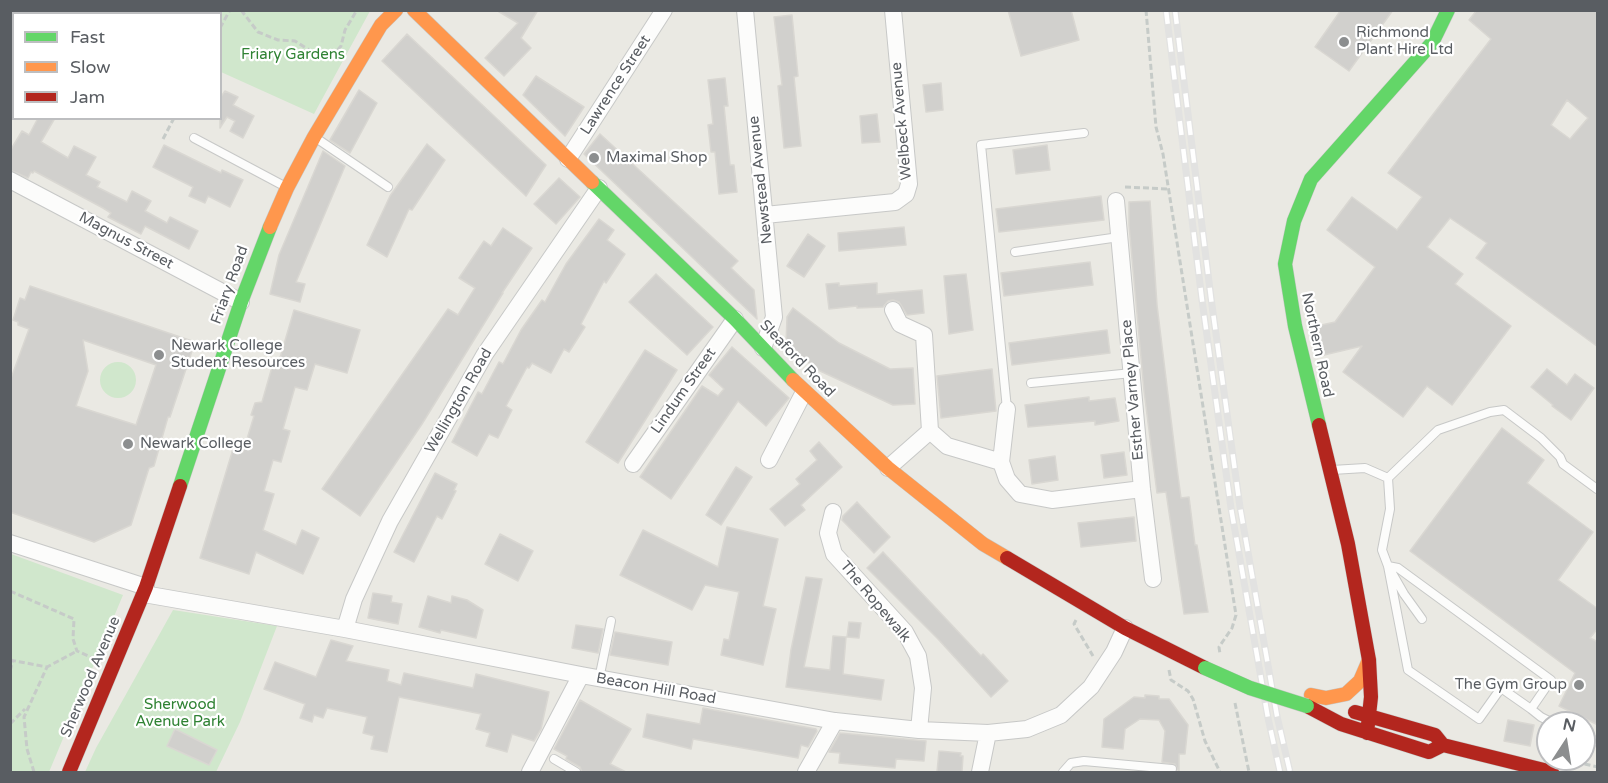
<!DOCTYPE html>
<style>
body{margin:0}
#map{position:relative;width:1608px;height:783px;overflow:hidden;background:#eae9e3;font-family:"Varela Round",sans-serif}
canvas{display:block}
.frame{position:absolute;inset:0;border:12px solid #595d62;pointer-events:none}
.legend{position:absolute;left:12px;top:12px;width:210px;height:108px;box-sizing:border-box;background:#fff;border:2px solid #bdbec0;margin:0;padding:8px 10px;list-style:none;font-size:18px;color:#595d62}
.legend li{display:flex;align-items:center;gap:12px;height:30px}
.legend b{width:30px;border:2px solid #bdbec0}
.north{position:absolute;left:1536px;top:711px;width:60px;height:60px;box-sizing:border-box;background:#fff;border:2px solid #bdbec0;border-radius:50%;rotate:12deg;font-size:16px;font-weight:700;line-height:24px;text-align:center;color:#595d62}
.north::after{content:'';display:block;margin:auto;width:21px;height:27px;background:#8c8e8f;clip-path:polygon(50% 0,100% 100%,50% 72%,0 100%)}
</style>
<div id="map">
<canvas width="1608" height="783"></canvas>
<div class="frame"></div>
<ul class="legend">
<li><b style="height:8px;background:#63d668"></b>Fast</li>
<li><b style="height:8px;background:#ff974d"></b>Slow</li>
<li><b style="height:8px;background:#b3261e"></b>Jam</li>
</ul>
<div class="north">N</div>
</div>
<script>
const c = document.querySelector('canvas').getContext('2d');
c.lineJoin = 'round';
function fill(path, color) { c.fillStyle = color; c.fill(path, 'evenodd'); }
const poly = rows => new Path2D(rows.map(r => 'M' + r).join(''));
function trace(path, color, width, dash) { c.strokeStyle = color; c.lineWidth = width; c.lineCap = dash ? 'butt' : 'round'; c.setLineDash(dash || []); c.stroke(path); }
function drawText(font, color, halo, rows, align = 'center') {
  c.font = font + ' "Varela Round",sans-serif'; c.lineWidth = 4.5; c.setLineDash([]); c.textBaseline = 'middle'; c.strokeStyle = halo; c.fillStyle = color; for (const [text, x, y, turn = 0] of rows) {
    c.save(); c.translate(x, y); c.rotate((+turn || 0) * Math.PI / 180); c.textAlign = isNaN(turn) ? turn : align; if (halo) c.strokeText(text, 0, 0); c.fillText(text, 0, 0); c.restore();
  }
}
const green = poly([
 [173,10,370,11,314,114,221,72,220,14,171,14],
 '100 380a18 18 0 1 1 36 0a18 18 0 1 1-36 0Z',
 [11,554,123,595,49,772,11,772],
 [173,610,277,626,240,722,216,772,85,772,96,748]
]);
const building = poly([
 [496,10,538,10,521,38,531,48,504,76,485,58,518,23,496,10],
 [1008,10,1071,10,1079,40,1021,56,1008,10],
 [1341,10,1393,10,1349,71,1315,47,1341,10],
 [1477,10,1598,10,1598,347,1476,258,1487,243,1450,218,1427,247,1463,274,1455,284,1511,326,1452,405,1427,386,1403,417,1343,372,1362,346,1324,355,1317,326,1335,322,1375,267,1327,230,1352,197,1397,230,1422,197,1388,173,1491,39,1469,20,1477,10],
 [1567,100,1588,118,1570,139,1551,125,1567,100],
 [792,15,798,76,794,77,801,146,784,148,778,86,782,85,774,17,792,15],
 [407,34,546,165,526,196,382,61,407,34],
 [536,76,584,107,565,136,523,95,536,76],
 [725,78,728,106,724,106,730,165,734,165,737,192,719,194,715,152,711,152,708,125,713,124,708,80,725,78],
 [941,83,943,110,926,112,923,85,941,83],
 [359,90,377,103,350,153,330,140,359,90],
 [225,91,238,97,233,105,254,116,243,138,230,131,235,121,227,117,220,128,220,98,225,91],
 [877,114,880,142,862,143,860,116,877,114],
 [38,118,55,118,41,142,68,158,74,146,96,157,86,175,100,182,97,187,127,202,132,191,151,201,145,211,167,223,170,217,198,231,189,249,145,226,141,234,108,217,111,213,103,208,34,171,33,173,31,172,28,178,10,170,10,151,22,131,29,135,38,118],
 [600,134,738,261,731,268,754,290,757,319,584,154,600,134],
 [427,144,445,160,412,210,409,209,387,257,367,245,390,196,427,144],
 [164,145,221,173,222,170,243,180,230,207,208,196,205,203,189,196,193,187,153,167,164,145],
 [1047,145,1050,170,1016,174,1013,150,1047,145],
 [323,151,345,166,296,282,305,284,300,302,270,294,279,255,323,151],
 [559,178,580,197,556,224,534,204,559,178],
 [1101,196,1104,220,999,232,996,209,1101,196],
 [1150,201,1157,305,1177,468,1181,498,1189,497,1195,545,1197,545,1208,612,1184,614,1166,492,1157,493,1144,391,1129,225,1129,202,1150,201],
 [599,219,614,230,607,240,625,254,606,283,604,281,581,324,585,327,569,352,564,349,551,373,532,363,529,368,527,367,506,406,512,410,498,438,489,434,477,456,452,442,478,392,482,394,499,362,503,364,521,330,542,300,545,302,566,264,599,219],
 [904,227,906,245,839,251,838,233,904,227],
 [503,228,532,248,502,293,503,293,422,424,360,516,322,489,448,309,458,315,475,288,459,278,484,241,491,246,503,228],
 [808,234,825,246,804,277,787,266,808,234],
 [1090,262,1093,285,1004,296,1001,273,1090,262],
 [656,274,713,327,687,355,629,302,656,274],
 [966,274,973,330,949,334,944,276,966,274],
 [839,283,839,286,877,283,877,294,922,290,924,313,907,315,899,302,893,300,888,301,883,307,857,308,857,306,829,309,826,284,839,283],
 [30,286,195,342,170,417,168,417,154,466,149,468,131,525,94,542,10,512,10,381,29,329,18,325,18,322,13,320,20,298,25,300,30,286],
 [83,340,156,365,136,425,76,406,88,371,83,340],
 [793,308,839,343,890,369,913,368,915,404,893,405,818,370,786,345,787,317,793,308],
 [294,310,360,330,347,373,315,364,307,390,295,387,283,429,290,431,281,462,273,460,264,491,274,494,263,530,296,545,302,530,319,538,303,574,256,552,249,574,200,558,233,449,243,452,254,416,251,415,255,403,262,402,272,367,277,368,294,310],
 [1107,330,1110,353,1012,365,1009,343,1107,330],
 [732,347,789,398,766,426,738,401,671,499,640,477,702,386,718,396,724,389,709,375,732,347],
 [645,350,677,370,618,463,586,442,645,350],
 [992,369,996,411,941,418,937,376,992,369],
 [1547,369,1567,385,1575,374,1594,388,1571,420,1552,406,1553,405,1531,387,1547,369],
 [1089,397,1089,401,1115,398,1119,421,1095,425,1095,421,1028,427,1025,405,1089,397],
 [1502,428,1544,460,1527,483,1593,532,1558,580,1598,609,1598,628,1590,638,1598,642,1598,725,1559,706,1575,673,1410,551,1502,428],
 [819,442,842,467,801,505,805,510,785,526,770,509,800,484,796,479,817,460,810,451,819,442],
 [1124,452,1127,475,1104,478,1101,455,1124,452],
 [1055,456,1058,480,1032,484,1029,460,1055,456],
 [736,467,752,477,721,525,706,515,736,467],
 [435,473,457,484,454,490,456,491,442,519,437,516,414,562,394,552,435,473],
 [857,502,890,537,874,553,842,520,843,516,857,502],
 [1134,517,1136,541,1081,547,1078,523,1134,517],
 [727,527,778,539,763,606,776,609,763,665,721,655,724,639,729,640,739,592,705,585,692,610,620,575,643,530,718,567,727,527],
 [500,534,533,551,518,581,485,564,500,534],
 [883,552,981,656,983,654,1008,681,991,697,938,639,867,568,883,552],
 [806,577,822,579,804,667,830,670,833,636,846,637,843,674,884,680,881,700,786,687,791,650,806,577],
 [373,593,392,596,391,602,402,604,398,624,368,618,373,593],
 [428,596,451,603,452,596,467,600,483,610,476,638,441,630,440,633,419,627,428,596],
 [849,622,861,623,859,638,847,637,849,622],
 [576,625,603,629,598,653,572,648,576,625],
 [615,632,672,642,668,665,610,655,615,632],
 [331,640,353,646,346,661,389,670,387,681,401,685,404,673,473,688,476,674,549,692,541,729,534,741,512,734,507,752,486,746,490,733,476,729,481,714,399,697,387,752,371,749,374,736,363,733,367,717,327,708,323,718,314,715,312,722,300,718,305,704,264,689,275,662,316,677,331,640],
 [1145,695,1159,696,1159,699,1169,699,1188,725,1185,754,1179,754,1179,772,1175,764,1162,762,1165,731,1159,720,1140,719,1125,729,1123,749,1102,747,1104,719,1134,697,1145,698,1145,695],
 [580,700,631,729,610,764,626,772,582,772,580,767,566,759,567,756,554,749,580,700],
 [703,708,816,729,817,731,808,747,801,745,798,758,693,739,691,749,643,737,647,714,700,724,703,708],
 [1508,720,1534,725,1530,746,1504,741,1508,720],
 [175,729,217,750,209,765,167,746,175,729],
 [840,733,926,741,924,761,896,759,895,768,839,763,840,753,829,752,840,733],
 [939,751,961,753,960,756,963,756,962,772,937,772,939,751]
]);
const path = poly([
 [241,10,258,32,278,40,295,41,317,55,332,57],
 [1146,10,1156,127,1163,154,1236,615,1232,628,1219,647,1220,654],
 [85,14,85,10],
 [168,14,170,10],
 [220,28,230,10],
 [332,57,341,46,345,30,357,10],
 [163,139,174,118],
 [1125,187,1168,189],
 [10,591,74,619,73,639,77,651,95,659],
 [1076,620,1074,624,1093,656],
 [10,660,47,667,77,651],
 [1169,670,1171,680,1188,691,1193,699,1205,741,1220,772],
 [10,671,13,660],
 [1235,703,1249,772],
 [10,724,25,709],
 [1567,760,1598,767],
 [34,772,27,749,24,717,47,667]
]);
const lane = poly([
 [194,138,286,187],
 [316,138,388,187],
 [1015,252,1119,237],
 [1031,383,1132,373],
 [1007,409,981,145,1084,133],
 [1332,470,1365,468,1388,478,1390,509,1382,550,1388,566,1404,594,1422,619],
 [1388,478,1438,430,1490,412,1504,410,1541,438,1560,457,1563,464,1597,489],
 [1388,566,1398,568,1551,680,1531,709,1501,688,1479,719,1408,670,1388,566],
 [599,679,611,621],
 [1531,709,1541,717,1553,723],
 [1584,736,1598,742],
 [554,759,576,772],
 [1063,772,1071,763,1084,761,1172,769]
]);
const street = poly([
 [745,10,774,317,763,348],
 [18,14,22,10],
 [568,159,664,10],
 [10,180,241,302],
 [1116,201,1142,489,1153,579],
 [765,215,895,202,906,194,909,184,893,10],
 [893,310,900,324,924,335,930,431],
 [769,460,804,392],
 [1001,462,1007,479,1020,494,1052,500,1142,489],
 [633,464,735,319],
 [888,468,930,431,947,446,1001,462,1007,409],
 [833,512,828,533,834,554,905,632,918,656,923,688,919,730],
 [10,543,146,587],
 [144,594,345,629,581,675,835,721,919,730,988,733,1027,729,1061,715,1091,687,1114,652,1125,628],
 [345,629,354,599,390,521,485,354,599,188],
 [530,772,581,675],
 [806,772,835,721],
 [980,772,988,733]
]);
const fast = poly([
 [592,182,735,319,793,380],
 [1319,425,1295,326,1285,264,1294,221,1311,179,1432,43,1448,10],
 [180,486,241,302,270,227]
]);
const slow = poly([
 [414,10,592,182],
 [270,227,287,188,314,137,381,25,396,10],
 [793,380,888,468,983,544,1007,558],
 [1311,695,1326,698,1346,694,1360,681,1369,660]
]);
const jam = poly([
 [1319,425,1348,544,1369,660,1371,697,1367,733],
 [1007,558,1125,628,1205,668],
 [1307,706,1341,724,1429,752,1443,745,1552,772],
 [1355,712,1435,735,1443,745],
 [69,772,146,587,180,486]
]);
const rail = poly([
 [1166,10,1202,300,1231,508,1268,718,1280,772],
 [1175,10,1211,298,1240,507,1277,716,1290,772]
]);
const fastBridge = poly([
 [1205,668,1250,688,1307,706]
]);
const markers = [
 [1344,42,6,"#8c8e8f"],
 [594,158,6,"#8c8e8f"],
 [159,355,6,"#8c8e8f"],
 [128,444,6,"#8c8e8f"],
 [1579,685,6,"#8c8e8f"]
];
const poiNames = [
 ["Richmond",1356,33],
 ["Plant Hire Ltd",1356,50],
 ["Maximal Shop",606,158],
 ["Newark College",171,346],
 ["Student Resources",171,363],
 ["Newark College",140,444],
 ["The Gym Group",1567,685,"right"]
];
const parkNames = [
 ["Friary Gardens",293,55],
 ["Sherwood",180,705],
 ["Avenue Park",180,722]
];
const streetNames = [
 ["Lawrence Street",616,85,-57],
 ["Welbeck Avenue",902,121,-95],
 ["Newstead Avenue",761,180,-96],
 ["Magnus Street",126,241,28],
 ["Friary Road",230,285,-70],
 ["Northern Road",1317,345,78],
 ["Sleaford Road",797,359,46],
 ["Esther Varney Place",1133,390,-95],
 ["Lindum Street",684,391,-55],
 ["Wellington Road",459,401,-60],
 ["The Ropewalk",875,602,50],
 ["Sherwood Avenue",91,677,-67],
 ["Beacon Hill Road",656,689,10]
];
fill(green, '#d0e7cc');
fill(building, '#d1d0cd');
trace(building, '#d9d7d2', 1.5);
trace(lane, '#c7c8c7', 10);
trace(street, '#c7c8c7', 18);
trace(fast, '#c6c7c5', 15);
trace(slow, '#c6c7c5', 15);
trace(jam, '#c6c7c5', 15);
trace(path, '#c6cbc8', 3, [6, 3]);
trace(lane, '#fcfcfb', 8);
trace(street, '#fcfcfb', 16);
trace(fast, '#63d668', 14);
trace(slow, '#ff974d', 14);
trace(jam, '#b3261e', 14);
trace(rail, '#e2e2e1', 7);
trace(rail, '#fff', 4.5, [14]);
trace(fastBridge, '#c6c7c5', 15, []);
trace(fastBridge, '#63d668', 14);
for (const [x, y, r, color] of markers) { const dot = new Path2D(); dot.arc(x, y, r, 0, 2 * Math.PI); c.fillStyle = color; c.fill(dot); trace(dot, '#fff', 2); }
drawText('15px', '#595d62', '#fff', poiNames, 'left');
drawText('15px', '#2f8233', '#fff', parkNames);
drawText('15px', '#595d62', '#fff', streetNames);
</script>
